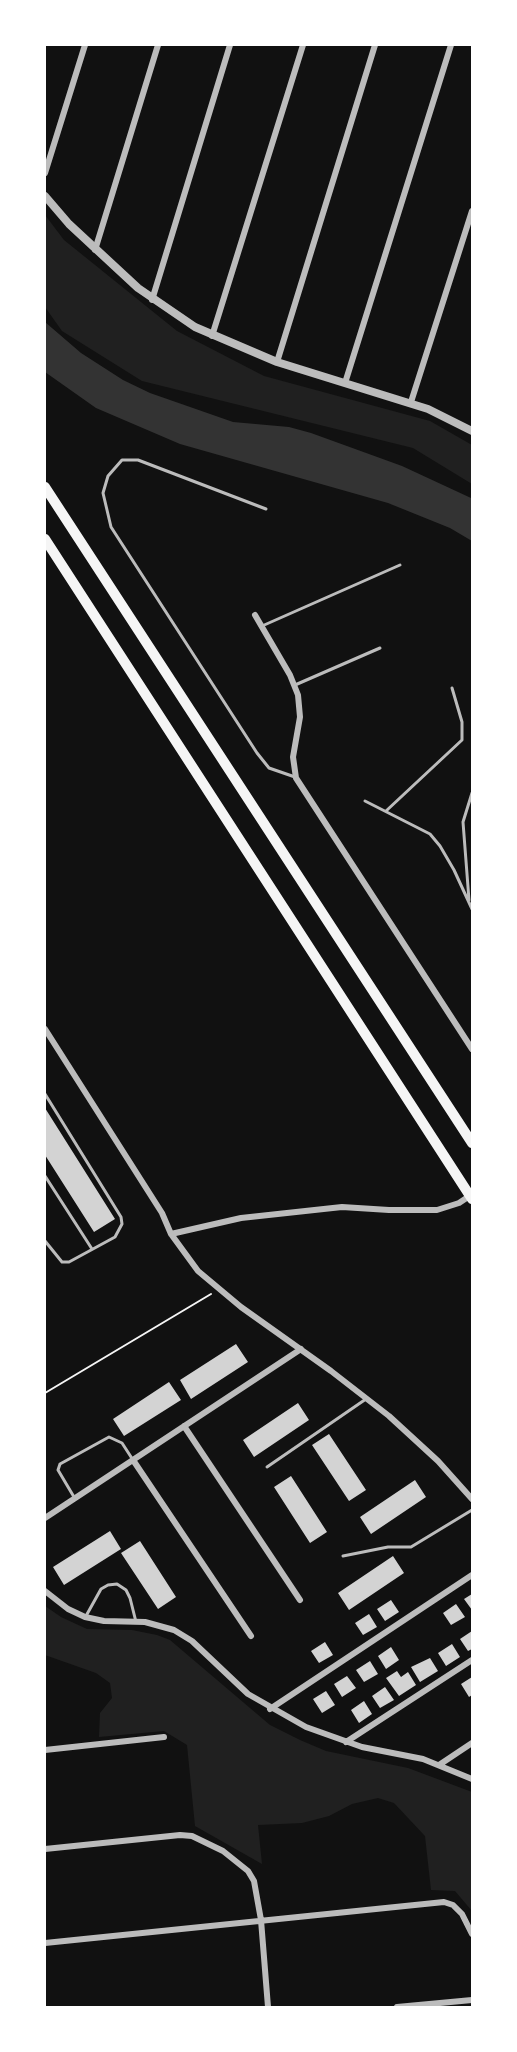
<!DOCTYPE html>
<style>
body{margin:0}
#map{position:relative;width:517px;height:2052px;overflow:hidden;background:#111;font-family:Commissioner,sans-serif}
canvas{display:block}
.frame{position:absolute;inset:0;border:46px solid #fff;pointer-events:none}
</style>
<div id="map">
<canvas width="517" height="2052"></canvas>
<div class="frame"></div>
</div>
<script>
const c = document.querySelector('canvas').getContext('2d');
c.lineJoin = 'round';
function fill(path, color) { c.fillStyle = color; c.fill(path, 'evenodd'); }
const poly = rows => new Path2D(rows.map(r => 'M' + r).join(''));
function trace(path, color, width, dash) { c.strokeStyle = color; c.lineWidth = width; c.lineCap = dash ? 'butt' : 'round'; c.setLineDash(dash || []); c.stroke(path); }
const green = poly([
 [45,215,64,240,177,331,264,376,430,421,472,445,472,484,413,448,142,381,62,331,45,307],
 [45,1606,61,1617,87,1629,132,1630,157,1635,170,1640,270,1725,300,1740,326,1751,408,1768,472,1792,472,1911,455,1891,431,1890,425,1836,394,1803,378,1798,352,1804,329,1816,302,1823,258,1825,262,1864,195,1826,187,1745,164,1731,99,1737,100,1713,112,1698,110,1683,96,1673,45,1655]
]);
const water = poly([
 [45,322,81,353,123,380,150,393,233,422,289,427,311,433,402,466,471,498,472,541,450,528,388,503,180,444,96,408,45,372]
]);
const building = poly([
 [45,1108,115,1219,94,1232,45,1155],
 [236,1344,248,1362,191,1399,180,1380],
 [169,1382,181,1400,124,1436,113,1419],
 [298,1403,309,1420,254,1457,243,1440],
 [329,1434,366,1490,349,1501,312,1445],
 [291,1476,327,1532,310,1543,274,1487],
 [415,1480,426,1497,371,1534,360,1517],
 [110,1531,121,1549,64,1585,53,1567],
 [140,1541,176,1597,158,1609,121,1553],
 [393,1556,404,1573,349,1610,338,1593],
 [472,1594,472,1610,464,1599],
 [391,1600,399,1612,385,1621,377,1609],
 [456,1604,465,1617,451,1625,443,1613],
 [369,1614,377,1627,363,1635,355,1623],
 [472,1631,472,1649,468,1651,460,1639],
 [325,1642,333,1655,319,1663,311,1651],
 [452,1644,460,1657,446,1666,438,1653],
 [391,1647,399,1660,386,1669,378,1656],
 [430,1658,438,1671,420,1682,411,1667],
 [370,1661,378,1674,364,1682,356,1670],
 [397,1671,401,1677,408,1672,416,1685,399,1696,386,1678],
 [347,1676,356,1688,342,1697,334,1684],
 [472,1677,472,1695,469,1697,461,1684],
 [385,1687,394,1700,380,1708,372,1696],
 [326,1691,335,1705,322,1713,313,1699],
 [364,1701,372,1714,359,1723,351,1710]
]);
const path = poly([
 [45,1393,211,1294]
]);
const service = poly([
 [266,509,138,460,122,460,108,476,103,493,111,527,257,753,269,768,295,777],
 [262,626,400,565],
 [295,685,380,648],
 [365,801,430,834,440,846,454,870,472,909],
 [386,811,462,740,462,722,452,688],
 [469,900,463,822,472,793],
 [45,1094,121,1217,122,1224,115,1237,69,1262,62,1262,45,1241],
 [45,1176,92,1249],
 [267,1467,366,1399],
 [74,1497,58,1470,60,1464,109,1437,122,1443,133,1460],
 [343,1556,388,1547,411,1547,472,1510],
 [86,1616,101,1589,108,1585,117,1584,126,1590,130,1598,136,1622]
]);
const minor = poly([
 [45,173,85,45],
 [95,250,158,45],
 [152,300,230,45],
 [212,336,303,45],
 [277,362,375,45],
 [345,383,451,45],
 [411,402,472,211],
 [255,615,290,675,298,695,300,717,293,757,296,778,472,1049],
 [45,1029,162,1213,171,1234,198,1271,241,1307,331,1371,389,1416,438,1461,472,1499],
 [171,1234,241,1218,342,1207,389,1210,437,1210,459,1203,471,1195],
 [184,1426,300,1600],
 [133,1460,251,1636],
 [45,1518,301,1349],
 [45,1591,68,1609,85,1617,104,1621,145,1622,174,1630,192,1641,248,1694,306,1727,362,1747,423,1759,472,1779],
 [270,1709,472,1575],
 [346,1742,472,1660],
 [45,1750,164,1737],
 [439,1765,472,1743],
 [45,1849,180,1835,192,1836,223,1851,248,1871,254,1881,261,1920,268,2007],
 [45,1943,444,1902,453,1905,462,1914,472,1934],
 [397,2007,472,2000]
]);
const tertiary = poly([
 [45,196,69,224,138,288,195,327,277,362,428,409,472,431]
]);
const motorway = poly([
 [45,487,472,1143],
 [45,539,472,1199]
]);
fill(green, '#202020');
fill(water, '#333');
fill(building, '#d3d3d3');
trace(path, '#f5f5f5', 2);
trace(service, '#bcbcbc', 3);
trace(minor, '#bcbcbc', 6);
trace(tertiary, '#bcbcbc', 8);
trace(motorway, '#f5f5f5', 10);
</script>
